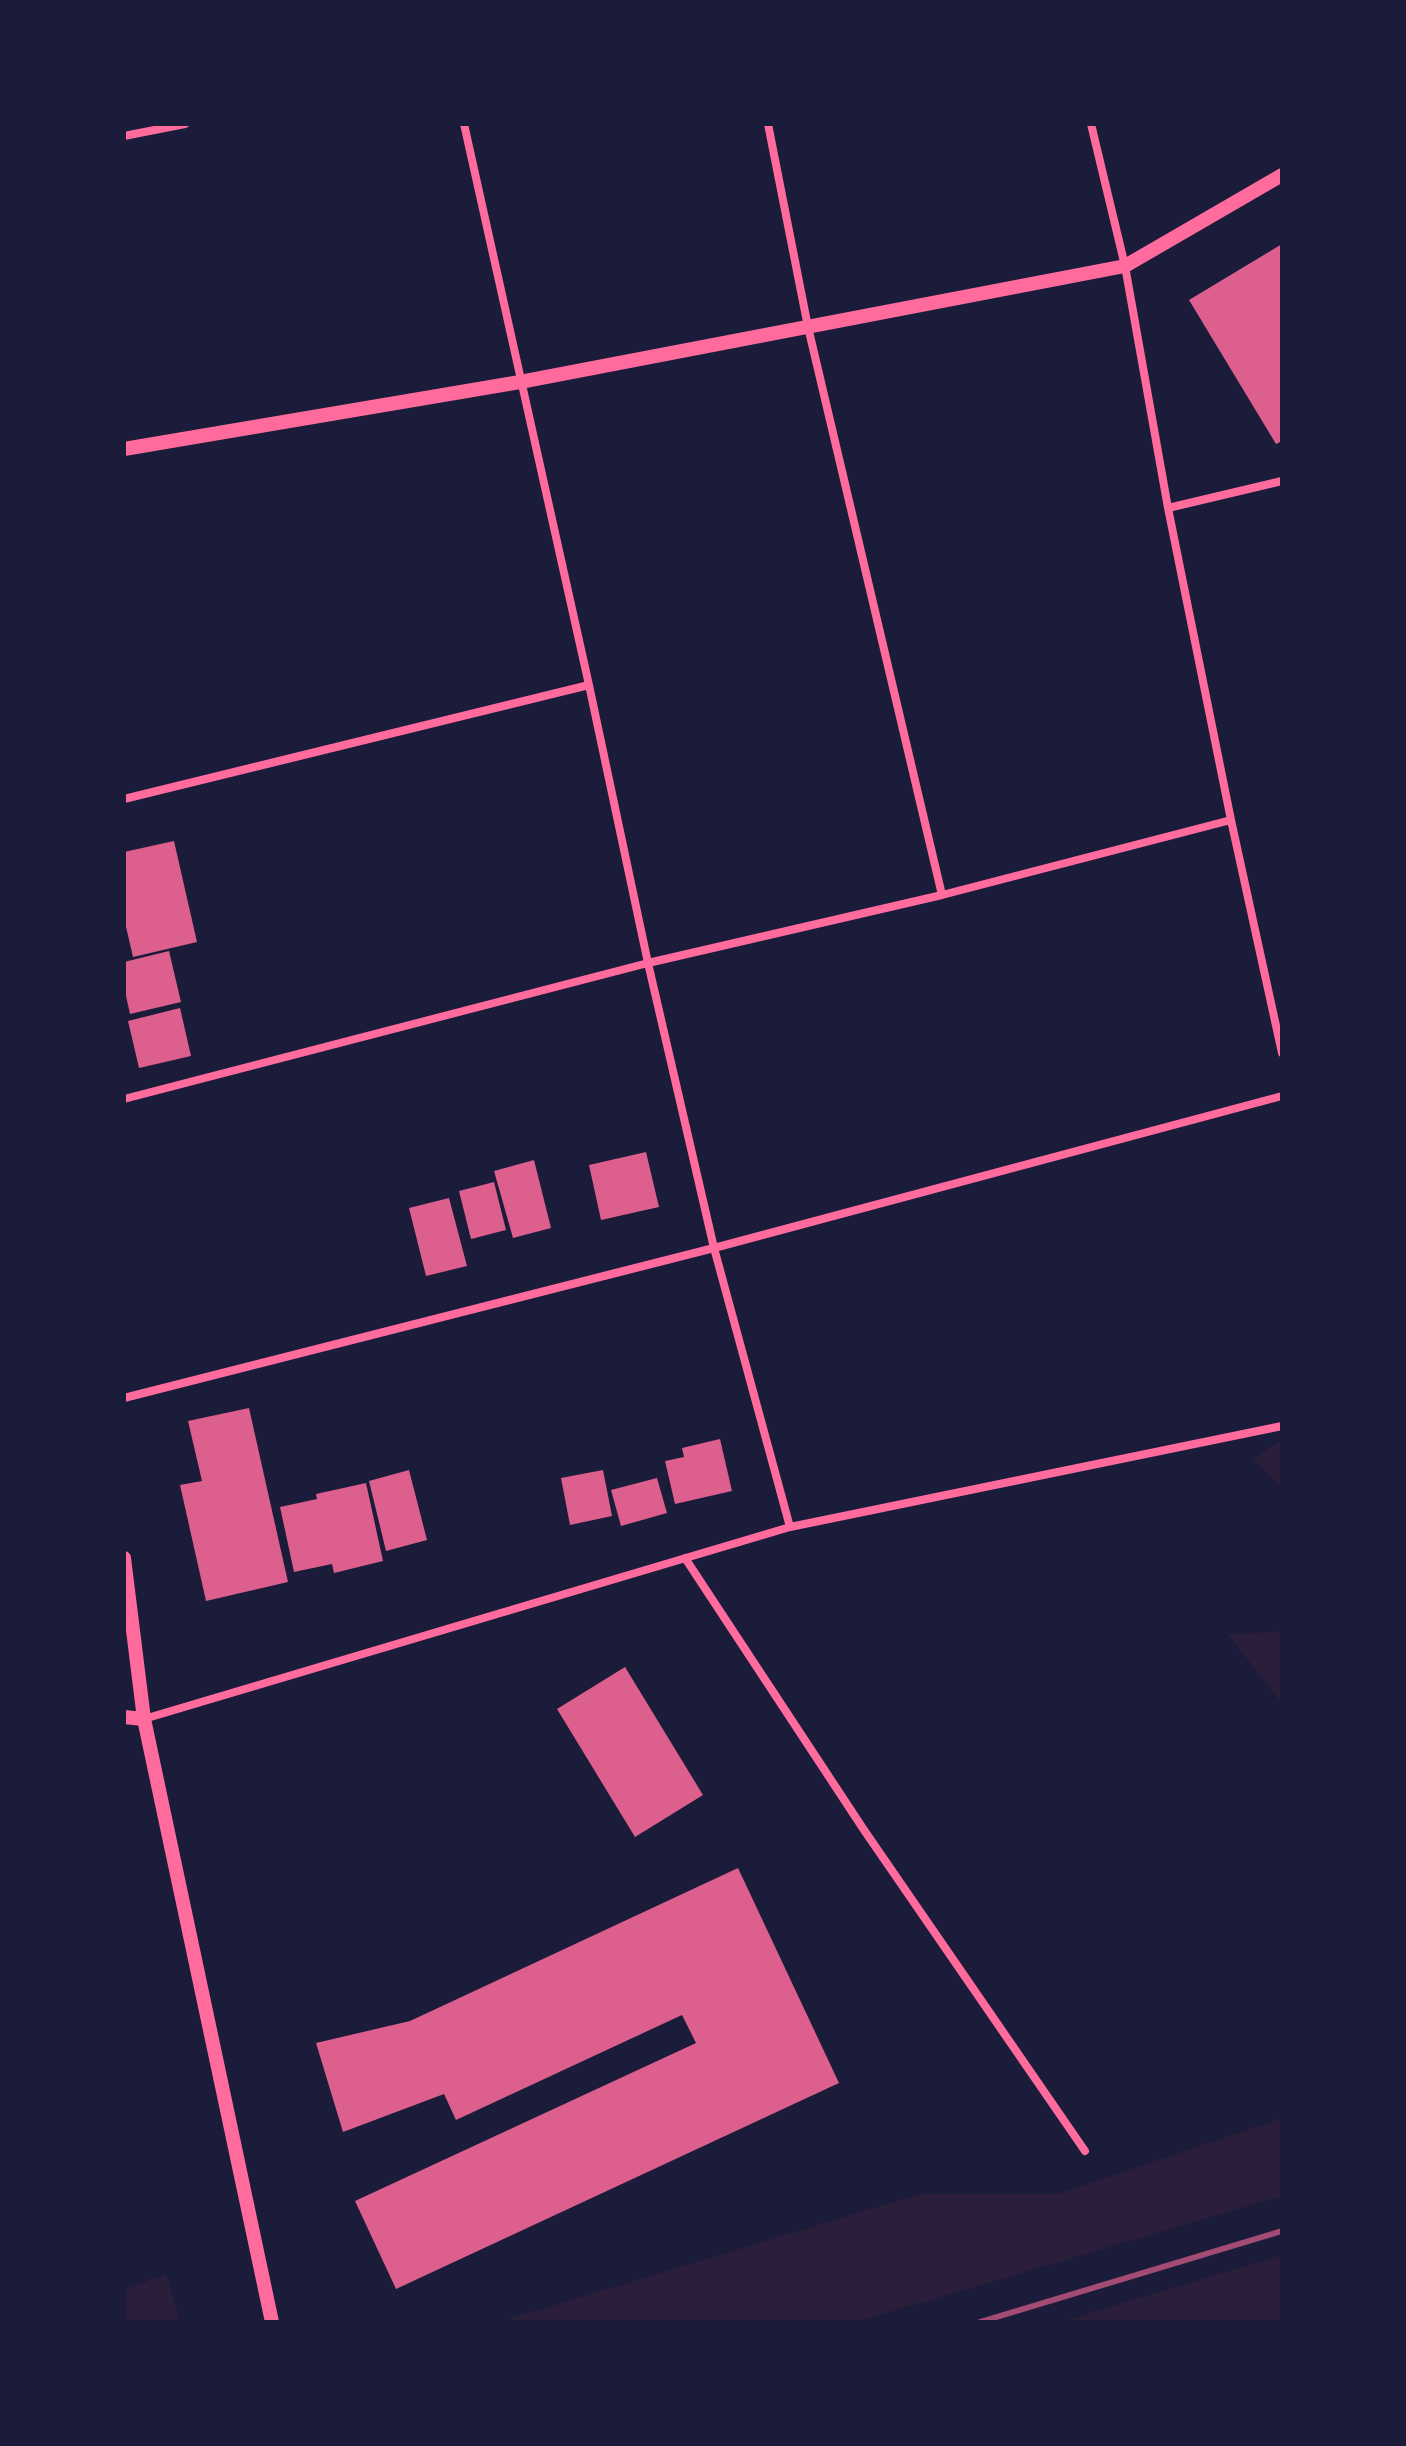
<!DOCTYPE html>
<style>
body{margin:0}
#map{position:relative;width:1406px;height:2446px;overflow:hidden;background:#1b1b3a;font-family:"IBM Plex Serif",serif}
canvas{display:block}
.frame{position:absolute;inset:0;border:126px solid #1b1b3a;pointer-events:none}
</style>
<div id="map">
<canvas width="1406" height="2446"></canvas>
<div class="frame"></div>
</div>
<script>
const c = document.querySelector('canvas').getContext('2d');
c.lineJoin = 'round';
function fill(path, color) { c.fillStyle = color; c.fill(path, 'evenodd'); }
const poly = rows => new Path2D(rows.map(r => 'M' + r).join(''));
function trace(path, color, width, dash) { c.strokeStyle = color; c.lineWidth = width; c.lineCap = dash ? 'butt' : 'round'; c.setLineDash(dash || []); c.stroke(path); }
const green = poly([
 [1282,1440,1282,1488,1253,1459],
 [1282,1631,1282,1703,1228,1635],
 [1282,2118,1282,2196,856,2322,499,2322,920,2194,1058,2194],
 [1282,2255,1282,2322,1072,2322,1070,2319],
 [166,2274,180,2322,124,2322,124,2290]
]);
const building = poly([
 [1282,244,1282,441,1276,444,1189,300],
 [174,841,197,942,133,957,124,918,124,852],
 [169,951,181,1002,130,1014,124,987,124,962],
 [180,1008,191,1056,139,1068,128,1021],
 [646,1152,659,1207,601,1220,589,1165],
 [534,1160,551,1228,513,1238,494,1171],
 [494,1182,506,1230,471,1239,459,1191],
 [449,1198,467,1266,426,1276,409,1208],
 [249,1408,288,1582,206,1601,180,1485,202,1481,188,1421],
 [720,1439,732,1491,675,1504,665,1461,684,1457,682,1448],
 [409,1470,427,1540,386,1551,369,1481],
 [603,1470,612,1516,570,1525,561,1478],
 [657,1478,667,1513,621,1526,611,1490],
 [366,1483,383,1561,334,1573,332,1564,294,1572,280,1507,317,1499,316,1494],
 [625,1667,703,1795,635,1837,557,1709],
 [738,1868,839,2083,396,2289,355,2201,696,2043,682,2015,456,2120,444,2094,343,2132,316,2043,410,2021]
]);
const minor = poly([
 [464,124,589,685,648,963,714,1248,790,1527],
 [768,124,808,327,942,895],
 [1091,124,1125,266,1168,508,1231,820,1282,1053],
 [124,136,185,124],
 [1168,508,1282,481],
 [124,799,589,685],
 [124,1099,648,963,942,895,1231,820],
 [124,1398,714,1248,1282,1096],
 [685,1558,864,1830,1085,2151],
 [144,1719,790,1527,1282,1426]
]);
const tertiary = poly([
 [124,449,520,382,1125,266,1282,175],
 [124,1558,144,1719,272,2322],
 [124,1717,144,1719]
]);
const rail = poly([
 [980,2322,1282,2231]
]);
fill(green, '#2a1e3b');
fill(building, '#dd5f8e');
trace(minor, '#ff6b9d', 8);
trace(tertiary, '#ff6b9d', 14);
trace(rail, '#a44b75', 6);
</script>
